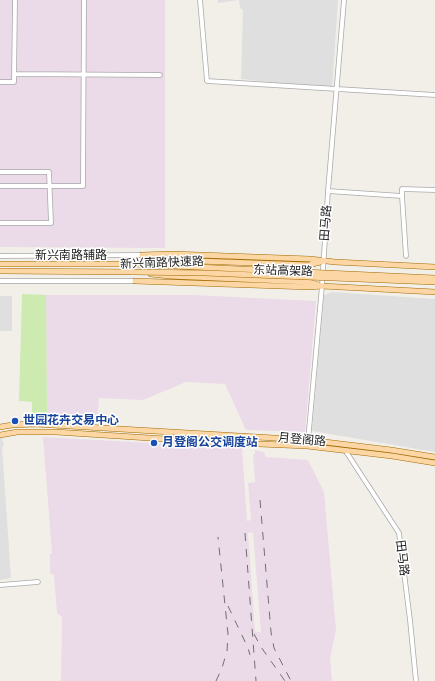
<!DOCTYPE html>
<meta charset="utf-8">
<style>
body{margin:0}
canvas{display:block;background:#f2efe9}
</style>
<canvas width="435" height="681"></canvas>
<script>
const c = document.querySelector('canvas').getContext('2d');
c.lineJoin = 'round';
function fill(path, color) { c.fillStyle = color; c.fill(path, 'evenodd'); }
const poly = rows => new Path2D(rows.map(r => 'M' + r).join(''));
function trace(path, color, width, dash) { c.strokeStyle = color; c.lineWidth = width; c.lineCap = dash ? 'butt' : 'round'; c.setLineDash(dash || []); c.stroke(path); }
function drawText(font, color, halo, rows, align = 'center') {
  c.font = font + ' "IBM Plex Sans","Noto Sans SC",sans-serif'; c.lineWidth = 3; c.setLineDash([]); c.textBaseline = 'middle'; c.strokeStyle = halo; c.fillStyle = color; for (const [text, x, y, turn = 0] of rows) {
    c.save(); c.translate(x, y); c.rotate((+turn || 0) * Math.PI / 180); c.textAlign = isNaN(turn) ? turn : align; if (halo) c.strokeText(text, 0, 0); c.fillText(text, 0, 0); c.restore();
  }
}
const residential = poly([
 [218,0,338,0,332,89,241,79,243,10,240,8,239,0,218,3],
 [332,292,435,299,435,452,312,431,324,295],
 [0,296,12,296,12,331,0,331],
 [0,438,2,438,4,445,2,447,11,578,0,580]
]);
const industrial = poly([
 [0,0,165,0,165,248,0,247],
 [46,295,194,295,316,301,305,432,246,430,225,384,186,382,143,400,99,398,97,423,47,418],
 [43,437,242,448,247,521,251,520,248,483,255,482,253,454,255,454,255,450,264,452,266,457,308,460,324,492,336,630,330,658,332,681,61,681,62,617,57,613,54,575,50,573,50,554,52,553],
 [253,532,261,632,255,632,248,533]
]);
const grass = poly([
 [22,294,46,295,47,418,32,418,32,402,19,401]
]);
const minor = poly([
 [200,0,207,81,435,95],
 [14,74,160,75],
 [0,82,14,82,15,0],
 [0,172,49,172,51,223,0,223],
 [0,186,83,186,84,0],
 [328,191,402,196,406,256],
 [402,196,402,189,435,190],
 [0,256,142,255],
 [0,281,135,281],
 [308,441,322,286,328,191,344,0],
 [345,450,399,533,410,620,416,681],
 [0,585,38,582]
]);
const major = poly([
 [142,255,172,254,310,259,335,262,435,267],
 [153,257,173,259],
 [153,263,198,261,309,265,324,261],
 [0,264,135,264],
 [0,271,137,272],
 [151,274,169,276,309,282,322,286],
 [135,281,309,287,322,286,435,292],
 [0,427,12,425,35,424,308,440,391,450,435,457],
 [0,435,17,432,56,432,212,442,307,446,392,456,435,463]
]);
const rail = poly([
 [260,500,271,632,274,648,291,681],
 [245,533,256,681],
 [228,606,248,648,250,655],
 [254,634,261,647,285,681],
 [216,681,222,668,227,651,228,634,218,537]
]);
const majorBridge = poly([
 [131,264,435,278],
 [133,272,205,273,435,282]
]);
const markers = [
 [15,421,4,"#1a4fb4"],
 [154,443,4,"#1a4fb4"]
];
const streetNames = [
 ["田马路",326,223,-86],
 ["新兴南路辅路",71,256],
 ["新兴南路快速路",162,263,-2],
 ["东站高架路",283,271,2],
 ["月登阁路",302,440,5],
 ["田马路",402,558,83]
];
const transitNames = [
 ["世园花卉交易中心",23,421],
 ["月登阁公交调度站",162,443]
];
fill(residential, '#e0dfdf');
fill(industrial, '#ebdbe8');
fill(grass, '#cdebb0');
trace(minor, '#a9a9a9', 5.5);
trace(major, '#a06b00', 6);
trace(minor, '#fff', 4);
trace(major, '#fcd6a4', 5);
trace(rail, '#707070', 1, [8, 8]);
trace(majorBridge, '#a06b00', 6, []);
trace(majorBridge, '#fcd6a4', 5);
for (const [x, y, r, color] of markers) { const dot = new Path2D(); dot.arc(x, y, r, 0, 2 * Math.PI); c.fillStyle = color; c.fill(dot); trace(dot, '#fff', 1.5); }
drawText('12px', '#222', '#fff', streetNames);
drawText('bold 12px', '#164399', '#fff', transitNames, 'left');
</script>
